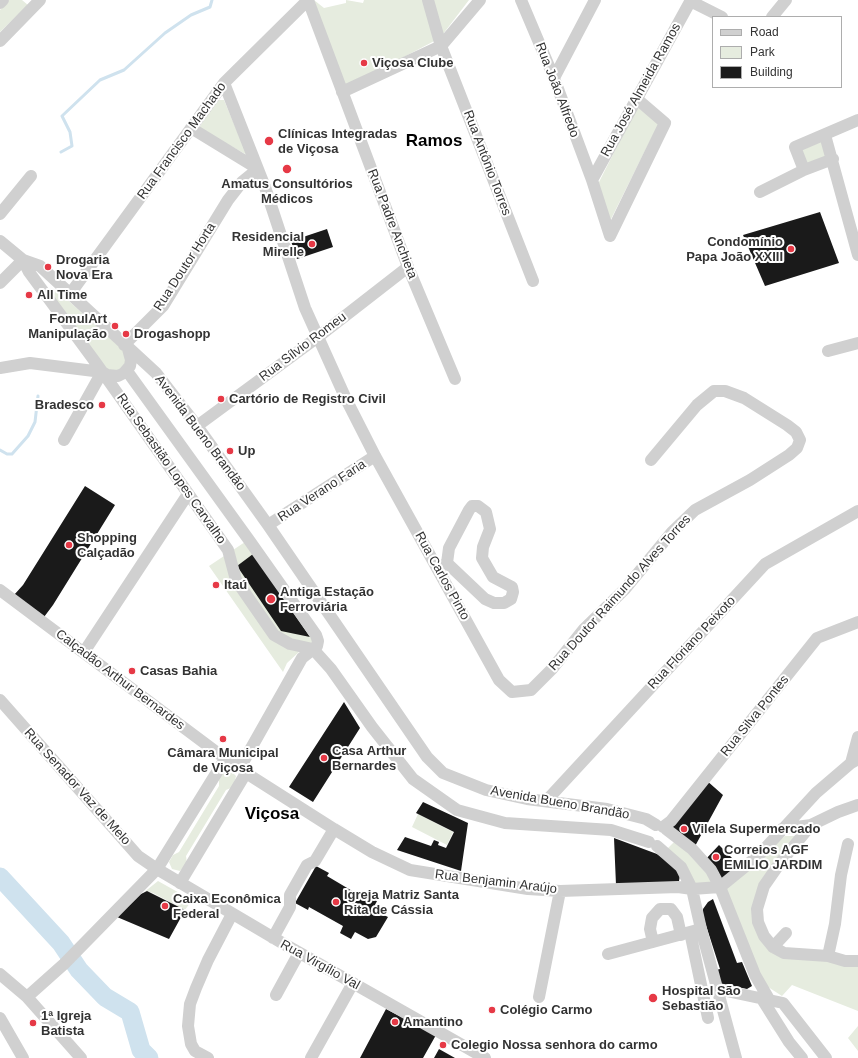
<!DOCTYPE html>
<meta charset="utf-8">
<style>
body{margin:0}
#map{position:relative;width:858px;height:1058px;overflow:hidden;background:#fff;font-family:Helvetica,sans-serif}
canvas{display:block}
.legend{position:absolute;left:712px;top:16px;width:130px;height:72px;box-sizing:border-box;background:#fff;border:1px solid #adadad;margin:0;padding:5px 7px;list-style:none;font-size:12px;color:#333}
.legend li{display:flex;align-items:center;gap:8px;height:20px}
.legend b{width:20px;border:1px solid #adadad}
</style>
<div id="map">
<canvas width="858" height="1058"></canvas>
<ul class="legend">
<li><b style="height:5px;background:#d0d0d0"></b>Road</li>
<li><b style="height:11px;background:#e6ecdf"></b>Park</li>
<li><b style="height:11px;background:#1a1a1a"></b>Building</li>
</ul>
</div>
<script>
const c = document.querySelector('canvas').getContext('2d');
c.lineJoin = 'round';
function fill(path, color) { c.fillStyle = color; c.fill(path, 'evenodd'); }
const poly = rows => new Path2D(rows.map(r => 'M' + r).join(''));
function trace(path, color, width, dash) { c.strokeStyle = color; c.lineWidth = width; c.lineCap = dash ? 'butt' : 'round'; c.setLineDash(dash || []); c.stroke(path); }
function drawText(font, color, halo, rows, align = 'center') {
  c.font = font + ' Helvetica,sans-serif'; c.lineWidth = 4; c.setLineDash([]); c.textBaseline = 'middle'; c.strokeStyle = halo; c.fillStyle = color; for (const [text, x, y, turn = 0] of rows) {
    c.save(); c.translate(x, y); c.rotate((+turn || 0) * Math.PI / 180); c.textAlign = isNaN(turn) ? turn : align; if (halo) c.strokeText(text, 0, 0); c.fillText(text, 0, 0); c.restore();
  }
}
const green = poly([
 [9,0,22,0,28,5,0,32,0,10],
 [314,0,324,8,346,3,346,0,363,3,364,0,469,0,440,38,345,88],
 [217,100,224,100,247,155,199,128],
 [637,107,659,123,610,221,598,184],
 [823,138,830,159,805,167,798,147],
 [55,291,61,294,123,350,127,357,124,368,111,372,105,368,53,296],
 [248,540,317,641,299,652,287,663,283,672,209,566],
 [228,771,232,772,236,776,233,787,226,790,186,856,187,863,180,871,172,869,169,862,173,855,179,852,219,786,219,779,223,773],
 [418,814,453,832,447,845,412,827],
 [785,836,799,836,755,909,770,948,858,964,858,1011,792,985,782,996,765,985,723,888],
 [676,840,717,885,696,886,666,850],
 [158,881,192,900,185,910,153,893,147,891,143,893],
 [858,1026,858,1051,848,1038]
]);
const stream = poly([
 [61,152,72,146,70,132,62,116,100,80,124,70,165,33,191,15,210,7,212,0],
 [0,450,7,454,12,454,28,436,35,422,38,396]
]);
const river = poly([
 [0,877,61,943,79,970,105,997,130,1012,141,1050,149,1058]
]);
const building = poly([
 [820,212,839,263,765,286,743,235],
 [327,229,333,247,297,259,291,241],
 [85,486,115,505,53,605,44,617,14,595,23,585],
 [253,554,310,637,281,631,237,566],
 [344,702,360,728,313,802,289,787],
 [706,780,723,795,694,848,669,828],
 [423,802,468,823,461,871,397,850,405,837,431,846,434,840,439,842,438,845,446,848,454,832,416,813],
 [614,838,657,854,672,864,680,875,679,881,674,883,616,885],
 [719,845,742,868,721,884,705,860],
 [316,866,329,873,327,876,359,895,361,891,377,901,375,905,385,911,382,914,388,917,376,937,368,939,355,932,351,939,340,933,343,926,309,907,308,910,295,903],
 [147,891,185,910,169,939,117,917,141,894],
 [713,899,737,963,742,962,752,986,747,989,719,983,716,970,720,969,703,916,703,909,708,902],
 [386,1009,436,1035,423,1058,360,1058],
 [439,1049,455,1058,434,1058]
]);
const minor = poly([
 [308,0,408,267,455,379],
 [428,0,441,46,533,281],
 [521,0,554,78,592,180,610,236,665,123,637,99],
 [690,1,722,17],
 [0,3,3,0],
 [772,17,786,0],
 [0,41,40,0],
 [554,78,595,0],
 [224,83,265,187,305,308,346,399,375,456,499,680,512,692,531,690,552,669,584,629,625,589,672,532,695,510,750,480,789,455,797,448,800,440,796,432,787,425,744,398,725,391,714,391,697,405,651,460],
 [342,92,441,46,480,0],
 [825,135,858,255],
 [804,170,795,147,858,120],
 [592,180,691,0],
 [760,192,804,170,833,159],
 [0,214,31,176],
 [0,241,23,260,40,266,156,373,197,426,268,525,427,757,443,773,486,790,527,799,607,809,646,819,656,825],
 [23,260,29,272,96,363,228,550,236,580,274,635,290,644,313,649],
 [0,283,23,260],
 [70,294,224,83,308,0],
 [124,345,163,306,228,200,242,182,258,169,191,128],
 [828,351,858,343],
 [0,368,30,363,102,372,107,375,118,376,124,373,130,366,131,360,128,349],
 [127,371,249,540,316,635,318,641,317,646,302,658,241,766],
 [197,426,318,337,408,267],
 [64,440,102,372],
 [268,525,375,456],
 [437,568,447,563,485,599,494,603,504,603,511,599,513,592,512,587,493,577,482,558,483,547,490,529,486,512,478,506,472,506,469,510,449,548,447,563],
 [0,590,219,754,237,763],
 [313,649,331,669,372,727,413,779,457,810,505,823,611,830,649,842],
 [84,652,188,494],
 [0,700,138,856,157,869,284,944,485,1058],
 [851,763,858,737],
 [547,800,765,564,858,511],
 [811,825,780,863,764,886,757,909,758,922,764,936,773,947,784,953,828,956,845,961,858,961],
 [663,827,671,821,817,638,858,622],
 [666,829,692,849,711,870,720,887,755,975,770,1001],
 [782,829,811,825,838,812,858,805],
 [657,846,681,867,692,889,701,929,736,1058],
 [180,883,246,773],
 [720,887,758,856,816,793,851,763,858,759],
 [690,932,708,1018],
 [273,938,290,907,290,895,307,865,315,861,334,829],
 [653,942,650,929,652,918,660,909,671,909,677,917,681,935],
 [773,947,786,933],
 [608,954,701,929],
 [828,956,835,924,841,875,848,844],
 [0,974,27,997,81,1058],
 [717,989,783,1003,826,1058],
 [276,995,299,953],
 [27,997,64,964,157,869,222,764,226,763,241,766,246,773,334,829,372,852,410,870,528,889,560,891,678,887,692,889,720,887],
 [539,997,560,891],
 [762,999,789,1042,802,1058],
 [0,1018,23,1058],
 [208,1058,195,1051,191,1044,188,1026,190,1004,196,988,208,960,232,914],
 [311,1058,353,983]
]);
const markers = [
 [364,63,4,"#e63946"],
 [269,141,5,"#e63946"],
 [287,169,5,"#e63946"],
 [312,244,4,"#e63946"],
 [791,249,4,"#e63946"],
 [48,267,4,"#e63946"],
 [29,295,4,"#e63946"],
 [115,326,4,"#e63946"],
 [126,334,4,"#e63946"],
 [221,399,4,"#e63946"],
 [102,405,4,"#e63946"],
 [230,451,4,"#e63946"],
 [69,545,4,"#e63946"],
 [216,585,4,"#e63946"],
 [271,599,5,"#e63946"],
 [132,671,4,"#e63946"],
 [223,739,4,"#e63946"],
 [324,758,4,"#e63946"],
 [684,829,4,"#e63946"],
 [716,857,4,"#e63946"],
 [336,902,4,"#e63946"],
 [165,906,4,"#e63946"],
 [653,998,5,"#e63946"],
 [492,1010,4,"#e63946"],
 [395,1022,4,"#e63946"],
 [33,1023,4,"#e63946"],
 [443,1045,4,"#e63946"]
];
const poiNames = [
 ["Viçosa Clube",372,63],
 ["Clínicas Integradas",278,134],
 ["de Viçosa",278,149],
 ["Amatus Consultórios",287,184,"center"],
 ["Médicos",287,199,"center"],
 ["Residencial",304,237,"right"],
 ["Mirelle",304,252,"right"],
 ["Condomínio",783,242,"right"],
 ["Papa João XXIII",783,257,"right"],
 ["Drogaria",56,260],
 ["Nova Era",56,275],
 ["All Time",37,295],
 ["FomulArt",107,319,"right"],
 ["Manipulação",107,334,"right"],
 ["Drogashopp",134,334],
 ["Cartório de Registro Civil",229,399],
 ["Bradesco",94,405,"right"],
 ["Up",238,451],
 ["Shopping",77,538],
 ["Calçadão",77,553],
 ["Itaú",224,585],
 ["Antiga Estação",280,592],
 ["Ferroviária",280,607],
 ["Casas Bahia",140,671],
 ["Casa Arthur",332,751],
 ["Bernardes",332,766],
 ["Câmara Municipal",223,753,"center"],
 ["de Viçosa",223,768,"center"],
 ["Vilela Supermercado",692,829],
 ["Correios AGF",724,850],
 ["EMILIO JARDIM",724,865],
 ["Igreja Matriz Santa",344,895],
 ["Rita de Cássia",344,910],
 ["Caixa Econômica",173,899],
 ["Federal",173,914],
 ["Hospital São",662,991],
 ["Sebastião",662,1006],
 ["Colégio Carmo",500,1010],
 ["1ª Igreja",41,1016],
 ["Batista",41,1031],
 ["Amantino",403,1022],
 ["Colegio Nossa senhora do carmo",451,1045]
];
const streetNames = [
 ["Rua João Alfredo",557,90,69],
 ["Rua José Almeida Ramos",641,90,-61],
 ["Rua Francisco Machado",182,141,-54],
 ["Rua Antônio Torres",487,163,69],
 ["Rua Padre Anchieta",392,224,69],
 ["Rua Doutor Horta",185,267,-57],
 ["Rua Sílvio Romeu",303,347,-37],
 ["Avenida Bueno Brandão",200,433,53],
 ["Rua Sebastião Lopes Carvalho",171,469,55],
 ["Rua Verano Faria",322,491,-33],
 ["Rua Carlos Pinto",442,576,61],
 ["Rua Doutor Raimundo Alves Torres",620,593,-48],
 ["Rua Floriano Peixoto",692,643,-47],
 ["Calçadão Arthur Bernardes",120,680,37],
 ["Rua Silva Pontes",755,716,-51],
 ["Rua Senador Vaz de Melo",77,787,48],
 ["Avenida Bueno Brandão",560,803,10],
 ["Rua Benjamin Araújo",496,882,7],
 ["Rua Virgílio Val",320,965,29]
];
const districtNames = [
 ["Ramos",434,141],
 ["Viçosa",272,814]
];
fill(green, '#e6ecdf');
trace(stream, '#cfe2ee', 3);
trace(river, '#cfe2ee', 19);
fill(building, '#1a1a1a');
trace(minor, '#d0d0d0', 12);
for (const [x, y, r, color] of markers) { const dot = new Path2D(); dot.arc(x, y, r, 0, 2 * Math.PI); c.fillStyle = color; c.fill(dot); trace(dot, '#fff', 1.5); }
drawText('bold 13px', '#333', '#fff', poiNames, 'left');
drawText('13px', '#333', '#fff', streetNames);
drawText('bold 17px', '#000', '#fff', districtNames);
</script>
